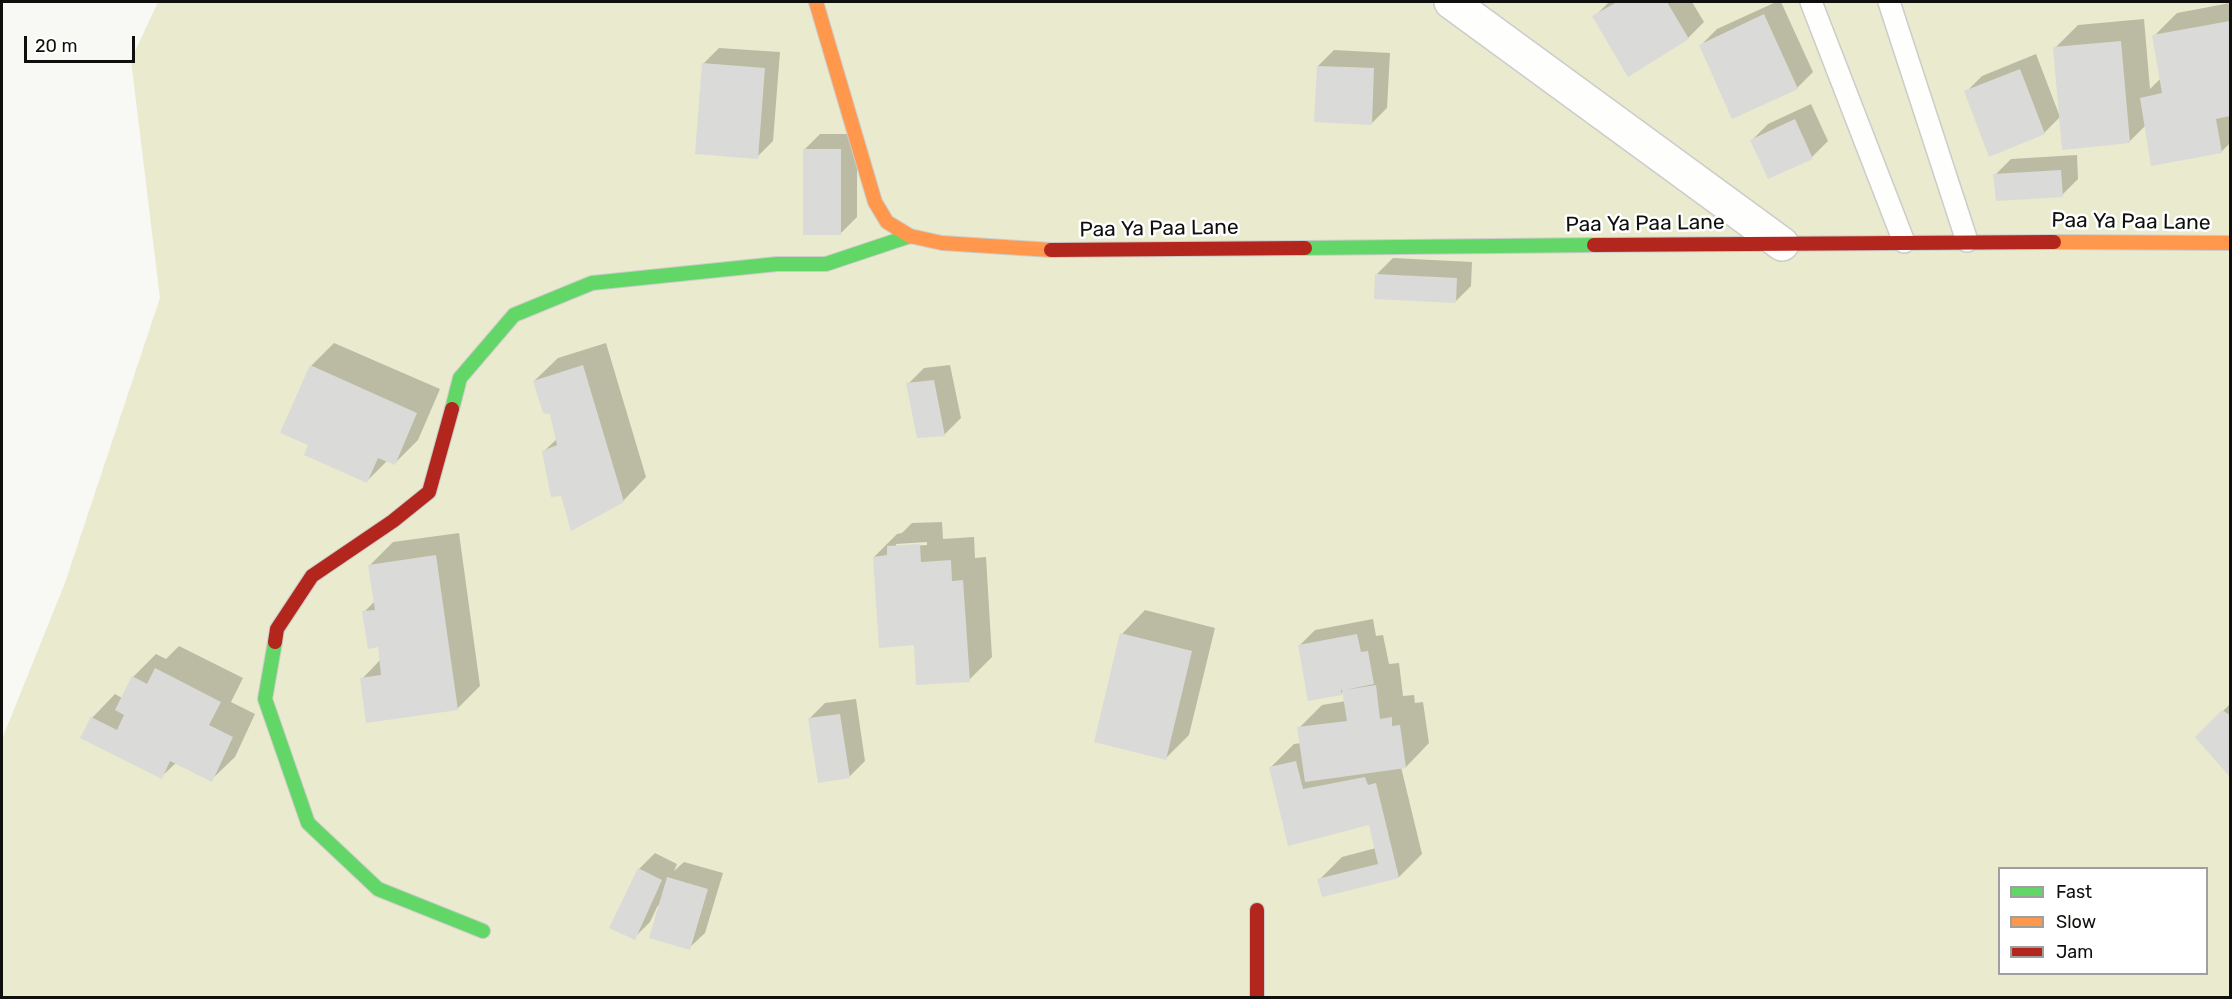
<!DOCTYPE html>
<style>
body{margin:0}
#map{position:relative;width:2232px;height:999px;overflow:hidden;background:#f8f8f4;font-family:Rubik,sans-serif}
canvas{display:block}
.frame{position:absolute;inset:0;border:3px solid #0f0f0d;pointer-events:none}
.legend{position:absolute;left:1998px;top:867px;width:210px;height:108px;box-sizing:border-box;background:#fff;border:2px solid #9f9f9e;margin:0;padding:8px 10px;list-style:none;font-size:18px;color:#0f0f0d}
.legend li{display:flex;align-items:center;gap:12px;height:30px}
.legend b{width:30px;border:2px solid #9f9f9e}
.scale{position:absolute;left:24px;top:36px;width:111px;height:27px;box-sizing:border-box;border:3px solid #0f0f0d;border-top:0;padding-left:8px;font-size:18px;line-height:21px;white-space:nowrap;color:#0f0f0d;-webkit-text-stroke:4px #fff;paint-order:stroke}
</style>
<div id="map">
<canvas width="2232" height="999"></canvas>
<div class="frame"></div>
<ul class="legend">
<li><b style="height:8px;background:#63d668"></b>Fast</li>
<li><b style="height:8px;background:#ff974d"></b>Slow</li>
<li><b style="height:8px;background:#b3261e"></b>Jam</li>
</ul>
<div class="scale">20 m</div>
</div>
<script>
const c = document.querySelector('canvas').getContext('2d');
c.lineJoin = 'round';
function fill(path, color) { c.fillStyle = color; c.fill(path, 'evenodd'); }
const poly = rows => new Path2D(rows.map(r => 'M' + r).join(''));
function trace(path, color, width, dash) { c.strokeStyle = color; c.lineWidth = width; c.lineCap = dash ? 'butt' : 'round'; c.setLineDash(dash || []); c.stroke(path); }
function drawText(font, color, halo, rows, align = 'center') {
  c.font = font + ' Rubik,sans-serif'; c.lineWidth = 5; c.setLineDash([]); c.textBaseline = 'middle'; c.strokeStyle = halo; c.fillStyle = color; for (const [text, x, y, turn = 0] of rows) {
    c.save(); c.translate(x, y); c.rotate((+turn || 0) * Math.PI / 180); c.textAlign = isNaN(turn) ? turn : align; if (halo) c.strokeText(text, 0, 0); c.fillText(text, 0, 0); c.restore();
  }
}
const green = poly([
 [158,2,2230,2,2230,997,2,998,2,739,65,583,160,298,131,60],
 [2000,868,2206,868,2206,974,2000,974]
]);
const shadow = poly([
 [1609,2,1692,2,1704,22,1688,38,1594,17],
 [1776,2,1781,2,1813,72,1797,88,1701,45,1717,29],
 [2230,3,2230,143,2221,152,2146,125,2129,142,2055,48,2078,25,2144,19,2150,89,2161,78,2154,36,2177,13],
 [719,48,780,52,773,141,757,157,703,64],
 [1334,50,1390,53,1387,108,1371,124,1318,66],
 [2036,54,2060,117,2044,133,1966,92,1982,76],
 [1811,104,1828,141,1812,157,1752,140,1768,124],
 [820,134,857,134,857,217,841,233,804,150],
 [2077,155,2078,179,2062,195,1995,175,2011,159],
 [1393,258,1472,262,1471,286,1455,302,1377,274],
 [334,343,440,389,418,440,395,463,388,460,367,481,310,444,311,366],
 [606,343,646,477,623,501,562,494,544,451,557,439,552,413,534,381,558,358],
 [950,365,961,418,945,434,918,437,908,384,924,368],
 [942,522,943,539,974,537,975,558,986,557,992,657,969,680,916,644,874,557,897,534,902,533,912,523],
 [927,542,927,545,896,547,896,544],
 [459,533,480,686,457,709,362,679,381,659,379,646,364,612,375,601,370,565,393,542],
 [1145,610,1215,628,1189,735,1166,758,1122,634],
 [1373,619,1376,636,1383,635,1389,664,1399,663,1403,696,1414,695,1415,703,1423,702,1429,743,1406,767,1401,767,1422,854,1399,877,1319,880,1342,857,1376,848,1371,823,1289,844,1271,767,1294,744,1301,743,1299,728,1322,705,1346,701,1344,691,1341,694,1299,646,1315,630],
 [179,646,243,678,231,702,255,714,235,757,211,780,176,763,161,777,92,718,115,694,122,698,133,677,156,654,166,659],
 [856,699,865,761,849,777,809,719,825,703],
 [2230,704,2230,775,2197,737],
 [655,853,677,864,674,871,684,862,723,873,705,933,689,948,658,905,650,922,634,938,639,869]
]);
const building = poly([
 [1617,2,1667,2,1689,39,1628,77,1592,16],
 [1764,14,1798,89,1732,119,1699,45],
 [2230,21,2230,116,2216,119,2222,153,2151,166,2140,98,2162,93,2152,35],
 [2121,41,2130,143,2062,150,2053,47],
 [702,63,765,68,758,159,695,154],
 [1317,66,1374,68,1372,125,1314,122],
 [2020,69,2045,134,1989,157,1964,91],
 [1795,119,1813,159,1768,179,1750,140],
 [803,149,841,149,841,235,803,235],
 [2061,170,2063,197,1996,201,1993,174],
 [1375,274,1457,278,1456,303,1374,299],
 [310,365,417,413,395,465,378,458,367,483,304,455,308,445,280,433],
 [583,365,624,502,571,531,561,496,551,497,542,451,557,445,550,414,543,413,533,381],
 [934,380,945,436,917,438,906,383],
 [920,544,921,562,951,560,952,581,963,580,970,682,916,685,914,645,879,648,873,557,887,555,887,546],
 [436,555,458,710,366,723,360,678,381,675,378,647,368,649,362,611,375,610,368,565],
 [1120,633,1192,651,1166,760,1094,742],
 [1357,634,1361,652,1368,651,1374,684,1345,690,1376,685,1380,719,1392,717,1392,726,1400,725,1406,768,1305,782,1297,727,1347,721,1342,690,1341,690,1342,695,1308,701,1298,645],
 [155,668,221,702,209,725,233,737,212,782,170,761,162,779,80,738,91,717,117,730,124,715,115,710,132,676,147,684],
 [2222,710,2230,715,2230,777,2195,737],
 [840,714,850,778,818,783,808,718],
 [1296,761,1303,789,1365,777,1368,785,1376,783,1399,878,1322,897,1317,879,1378,864,1369,825,1288,846,1269,767],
 [638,868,662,880,635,940,609,928],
 [667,877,708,889,690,950,649,938]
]);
const lane = poly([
 [1811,2,1904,242],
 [1889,2,1967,241]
]);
const street = poly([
 [1451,2,1782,244]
]);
const fast = poly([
 [1305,248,1594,245],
 [452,409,460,378,514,315,592,283,777,264,826,264,910,236],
 [275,642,265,699,308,823,378,889,483,931]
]);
const slow = poly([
 [816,2,875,202,887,222,910,236,942,243,1051,250],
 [2054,242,2230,243]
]);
const jam = poly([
 [1594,245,2054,242],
 [1051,250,1305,248],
 [275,642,277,629,312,576,393,521,429,492,452,409],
 [1257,910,1257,998]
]);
const streetNames = [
 ["Paa Ya Paa Lane",2131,222,1],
 ["Paa Ya Paa Lane",1645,224,-1],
 ["Paa Ya Paa Lane",1159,229,-1]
];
fill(green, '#eaeace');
fill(shadow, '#0003');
fill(building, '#dadad8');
trace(lane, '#ccccca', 24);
trace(street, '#ccccca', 36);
trace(fast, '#ccccca', 16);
trace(slow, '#ccccca', 16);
trace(jam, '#ccccca', 16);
trace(lane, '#fefefd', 21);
trace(street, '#fefefd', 33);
trace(fast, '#63d668', 14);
trace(slow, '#ff974d', 14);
trace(jam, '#b3261e', 14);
drawText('21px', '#0f0f0d', '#fff', streetNames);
</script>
